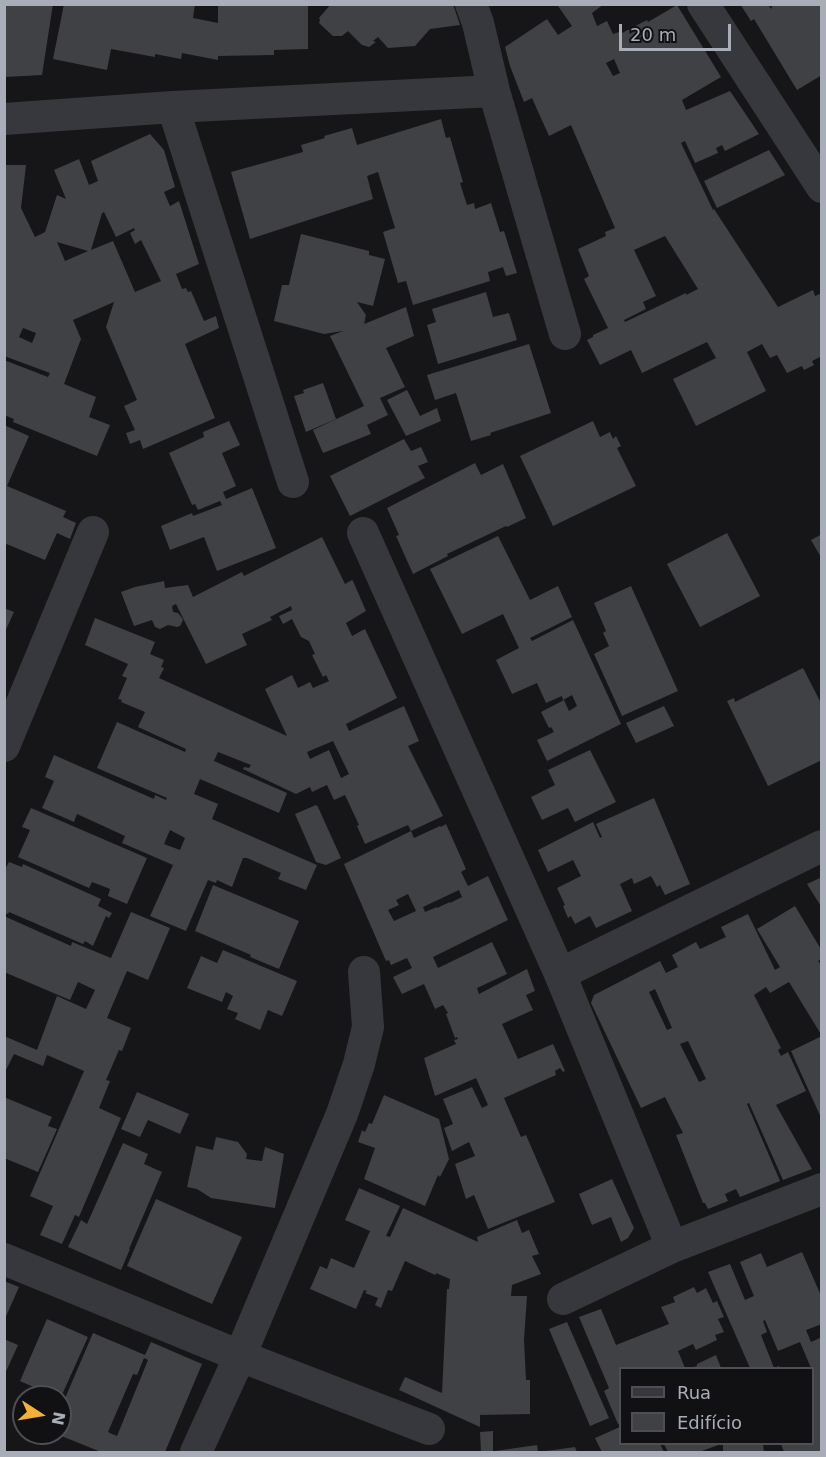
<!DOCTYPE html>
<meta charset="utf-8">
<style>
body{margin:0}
#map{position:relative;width:826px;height:1457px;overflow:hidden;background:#161618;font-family:"DejaVu Sans",sans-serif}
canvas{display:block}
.frame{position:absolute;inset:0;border:6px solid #a8adb8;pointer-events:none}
.legend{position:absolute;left:619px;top:1367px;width:195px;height:78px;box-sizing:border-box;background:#111113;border:2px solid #4d4f55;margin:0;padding:8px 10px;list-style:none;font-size:18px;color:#a8adb8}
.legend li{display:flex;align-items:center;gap:12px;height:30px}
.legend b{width:30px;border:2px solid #4d4f55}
.north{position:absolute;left:12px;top:1385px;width:60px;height:60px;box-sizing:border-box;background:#111113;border:2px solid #4d4f55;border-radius:50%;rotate:102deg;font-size:16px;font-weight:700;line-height:24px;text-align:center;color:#a8adb8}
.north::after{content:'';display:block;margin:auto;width:21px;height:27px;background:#f2b134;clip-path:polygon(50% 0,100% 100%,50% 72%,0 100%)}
.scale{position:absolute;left:619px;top:24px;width:112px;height:27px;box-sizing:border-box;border:3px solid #a8adb8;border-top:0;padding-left:8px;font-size:18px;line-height:21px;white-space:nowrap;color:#a8adb8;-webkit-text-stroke:4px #111113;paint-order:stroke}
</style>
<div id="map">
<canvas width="826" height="1457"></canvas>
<div class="frame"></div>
<ul class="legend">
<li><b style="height:8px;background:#37383d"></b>Rua</li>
<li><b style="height:16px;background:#404145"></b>Edifício</li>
</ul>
<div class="north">N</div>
<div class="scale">20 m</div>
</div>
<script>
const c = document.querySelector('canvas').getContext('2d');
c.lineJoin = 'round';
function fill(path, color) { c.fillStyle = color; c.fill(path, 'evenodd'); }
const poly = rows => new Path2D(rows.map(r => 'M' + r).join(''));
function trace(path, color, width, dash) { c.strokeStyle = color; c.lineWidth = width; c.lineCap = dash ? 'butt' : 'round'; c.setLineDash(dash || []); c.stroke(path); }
const building = poly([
 [5,4,53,4,42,75,5,77],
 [64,4,195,4,193,18,218,23,218,4,308,4,308,49,274,50,274,55,218,56,218,60,182,53,181,59,155,54,155,57,111,49,107,70,53,59],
 [331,4,453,4,460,25,430,29,415,46,388,48,378,37,373,41,376,42,369,47,362,45,348,31,342,36,333,36,319,23,320,20,319,18],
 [561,4,604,4,592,13,597,26,607,21,613,34,622,31,622,33,647,20,648,22,677,5,721,77,682,100,686,110,730,91,759,134,725,151,722,145,716,148,718,153,695,163,685,141,681,143,713,210,714,209,778,307,813,290,815,296,822,293,822,356,812,361,814,365,804,370,802,366,787,373,777,355,770,358,762,344,747,352,766,391,696,426,673,379,716,358,707,342,642,373,631,350,600,365,587,340,593,337,593,335,608,328,584,279,589,276,578,249,606,236,605,232,615,228,571,125,549,136,532,98,524,102,510,66,505,47,547,19,558,35,572,26,558,6],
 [614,59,620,73,613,76,606,63],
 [665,236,698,289,686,295,686,293,625,322,624,320,646,309,643,302,656,296,634,250],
 [740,4,768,4,771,9,772,7,771,4,822,4,822,75,797,90,754,19,751,21],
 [441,119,446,138,450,137,463,182,460,183,467,205,474,203,475,209,491,203,500,232,504,231,517,273,506,276,503,267,488,272,490,281,413,305,406,281,398,283,383,232,395,228,378,172,367,176,373,199,250,239,231,172,303,152,301,145,325,138,324,136,352,128,357,145],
 [150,134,164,150,175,187,164,192,170,206,179,201,199,264,176,274,182,289,186,288,188,292,191,291,204,321,216,316,219,328,185,344,215,418,143,449,140,440,130,444,126,433,135,430,124,406,137,400,106,327,114,302,73,320,81,339,64,384,96,397,89,417,110,425,97,456,13,422,14,419,4,415,4,360,48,377,50,373,4,356,4,165,26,165,21,208,35,237,45,232,57,195,66,199,54,170,79,159,89,185,98,181,91,161],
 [104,212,116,237,134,228,135,230,130,233,135,244,141,240,161,281,135,292,113,241,91,250,102,213],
 [57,242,88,251,65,261],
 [23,328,36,333,32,343,19,337],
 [769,150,785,175,717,208,704,181],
 [301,234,369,251,369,255,385,259,373,306,357,302,366,315,364,324,406,307,414,336,386,348,405,387,380,398,388,415,367,425,371,434,323,453,313,430,364,406,330,336,343,331,324,334,274,321,282,285,289,285],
 [486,292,493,317,509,313,517,340,438,364,427,325,436,322,432,309],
 [529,344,551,413,490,433,491,435,471,441,456,393,435,400,427,375],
 [323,383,336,419,306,432,294,396,304,393,303,390],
 [407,390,420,416,437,408,441,421,406,436,387,400],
 [229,421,240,445,222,453,236,486,223,492,226,499,252,488,276,548,217,571,204,537,170,550,161,526,192,513,193,516,222,505,220,501,198,510,195,504,192,505,169,453,204,437,203,432],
 [593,421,600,437,610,432,613,439,616,436,621,446,617,448,636,486,553,526,520,456],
 [4,425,29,436,7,486,66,511,63,517,76,523,70,539,57,533,45,560,4,543],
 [404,439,411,451,421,447,428,462,418,466,425,478,350,516,330,476],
 [475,463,481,475,503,464,526,518,507,527,506,526,447,554,448,556,413,574,396,536,399,535,387,508],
 [727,533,760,596,700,627,667,564],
 [822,534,822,559,811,540],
 [498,536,530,600,558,586,572,617,530,638,532,641,573,620,621,724,547,761,537,740,554,732,551,727,549,728,541,712,564,700,569,711,577,706,572,695,563,700,562,696,546,703,537,683,512,694,496,660,519,648,503,614,462,634,430,569],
 [322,537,345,584,352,580,353,581,366,611,346,623,352,636,365,629,397,698,346,724,349,731,404,706,419,741,408,746,443,816,411,831,408,825,365,844,357,826,359,825,345,795,334,800,327,785,312,792,310,787,296,794,243,769,244,767,249,768,251,765,218,752,214,761,287,793,279,813,200,779,194,794,218,804,212,819,317,865,306,890,278,879,281,873,247,858,243,858,232,887,217,880,216,883,208,880,186,931,150,916,173,865,122,843,125,836,77,814,74,822,42,808,54,781,45,777,54,755,154,799,155,795,166,800,167,798,97,768,117,722,185,752,186,749,138,727,145,712,121,702,122,700,118,699,127,678,122,676,128,664,85,645,95,618,155,642,150,654,164,660,161,667,164,668,159,678,287,736,265,689,292,675,298,688,310,682,313,688,329,681,326,675,323,677,312,655,315,654,309,641,301,637,292,619,283,624,279,616,292,610,291,606,270,617,272,620,242,634,247,645,206,664,176,604,172,606,173,612,178,613,182,618,183,620,180,626,177,627,168,625,160,629,155,627,152,620,134,626,121,592,135,587,164,581,165,588,188,585,193,597,242,572,244,576],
 [333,741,349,774,341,778,329,750,310,759,307,752],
 [170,830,185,838,180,850,164,844],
 [631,586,678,691,622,716,594,654,609,646,603,633,606,631,594,603],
 [4,608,14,612,4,634],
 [803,668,822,705,822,760,768,786,727,701,734,698,735,702],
 [664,706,674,726,636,743,626,723],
 [590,750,616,802,575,822,568,808,542,820,531,797,555,785,548,770],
 [654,798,690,884,665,895,660,885,657,887,651,876,634,884,632,878,620,884,632,911,596,928,590,916,575,924,571,916,568,918,563,906,565,905,557,888,581,876,573,860,548,872,538,850,593,822,600,838,602,837,596,824],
 [316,805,318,807,341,858,326,865,316,862,295,814],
 [31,808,147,858,127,904,108,896,110,889,100,885,92,882,89,888,18,857,30,830,22,827],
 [446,824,466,869,461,872,468,886,488,876,508,920,433,957,438,968,492,942,507,974,477,988,479,994,527,969,535,991,526,995,533,1010,502,1024,518,1059,553,1044,565,1071,563,1072,560,1068,555,1071,556,1075,504,1098,521,1137,526,1135,555,1202,488,1229,474,1195,466,1199,455,1164,475,1156,469,1142,452,1151,444,1128,453,1124,443,1099,472,1087,482,1108,488,1105,476,1078,435,1096,424,1058,456,1044,454,1040,458,1039,457,1037,455,1038,446,1014,448,1013,443,1005,435,1009,424,984,402,994,393,977,412,968,407,958,391,965,389,960,386,961,344,864,411,831,414,838,440,826,441,827],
 [459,890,462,897,450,903,450,902,437,908,437,907,425,912,423,907],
 [408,894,416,911,394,921,388,910,399,905,396,900],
 [9,862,22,867,23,864,101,899,98,906,112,913,109,918,106,916,93,946,85,941,83,944,9,912,8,914,4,913,4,871],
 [822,877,822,908,807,884],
 [213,885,299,921,279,969,250,957,251,955,195,931],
 [795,906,822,951,822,959,818,961,822,966,822,1036,789,982,770,993,766,987,754,995,781,1048,778,1050,781,1056,788,1052,806,1091,776,1105,812,1169,783,1180,749,1103,747,1104,780,1181,740,1197,736,1189,725,1194,728,1201,708,1209,705,1203,703,1203,676,1135,683,1133,665,1097,641,1108,591,1003,594,995,660,961,666,973,678,967,672,955,696,942,700,949,726,937,721,927,748,914,775,970,780,967,757,929],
 [655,989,672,1028,667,1030,649,992],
 [688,1041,706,1079,699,1082,680,1044],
 [131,912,170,928,148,980,127,971,107,1018,131,1028,122,1051,119,1050,106,1080,110,1081,99,1108,121,1118,79,1217,75,1215,62,1244,40,1235,53,1206,30,1196,84,1071,47,1055,43,1066,14,1054,4,1074,4,1036,37,1050,57,996,86,1009,95,990,78,982,70,1000,4,972,4,916,71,946,72,942,111,958],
 [223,950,297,981,282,1016,268,1010,260,1030,235,1019,238,1013,227,1009,233,996,226,992,222,1002,187,988,201,956,217,963],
 [822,1036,822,1120,791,1051],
 [137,1092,189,1114,180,1134,148,1120,140,1137,121,1129],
 [384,1095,439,1119,449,1159,440,1177,438,1175,425,1206,364,1179,375,1148,358,1142,362,1130,365,1132,369,1123,372,1124],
 [4,1097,52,1117,48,1126,57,1129,38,1172,4,1158],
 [216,1137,238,1142,247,1154,246,1159,262,1161,265,1147,284,1154,275,1208,211,1198,197,1189,187,1187,196,1146,213,1150],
 [123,1143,148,1154,144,1164,162,1172,129,1249,130,1249,121,1270,68,1247,81,1220,87,1224],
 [612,1179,634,1228,628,1238,621,1242,611,1217,592,1225,579,1194],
 [359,1188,400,1206,386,1236,390,1237,403,1208,478,1242,477,1237,517,1220,522,1233,529,1230,539,1254,532,1256,541,1274,512,1285,511,1296,527,1296,524,1340,526,1380,530,1380,530,1414,480,1415,480,1427,399,1390,405,1377,442,1393,447,1289,449,1289,450,1279,436,1273,436,1275,433,1274,405,1261,392,1291,388,1290,381,1308,375,1305,378,1298,365,1293,367,1291,364,1290,356,1309,310,1289,320,1266,327,1269,331,1258,354,1268,370,1231,345,1220],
 [156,1199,242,1237,212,1304,127,1266],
 [802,1252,822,1298,822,1324,806,1330,811,1342,822,1337,822,1452,784,1452,781,1444,813,1443,813,1368,811,1368,800,1342,778,1351,765,1320,763,1321,767,1332,761,1335,774,1368,779,1366,780,1368,750,1368,708,1272,730,1264,745,1300,754,1296,740,1262,761,1253,767,1267],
 [4,1281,19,1287,4,1321],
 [694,1287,697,1293,706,1288,713,1303,717,1301,724,1317,718,1319,724,1332,715,1335,717,1340,696,1350,693,1344,678,1351,685,1368,621,1368,620,1423,618,1424,604,1391,609,1388,579,1317,601,1309,616,1345,669,1324,661,1307,675,1302,673,1297],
 [47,1319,88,1337,61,1397,34,1397,38,1389,20,1381],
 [567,1322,609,1418,590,1426,549,1329],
 [93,1333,145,1355,151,1342,202,1364,165,1452,107,1452,105,1451,104,1452,101,1452,54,1433,60,1433,60,1410],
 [144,1358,148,1360,117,1436,112,1434,108,1432,133,1374,137,1375],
 [4,1339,18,1345,4,1376],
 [716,1355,721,1368,690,1368,697,1366,697,1364],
 [620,1427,620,1444,660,1444,664,1452,602,1452,595,1438],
 [493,1431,493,1452,481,1452,480,1432],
 [664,1444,721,1444,699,1452,668,1452],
 [723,1444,763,1444,764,1452,723,1452],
 [537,1445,538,1452,495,1452,495,1451],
 [575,1447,577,1452,546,1452,546,1451]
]);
const minor = poly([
 [471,4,478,23,494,91,565,334],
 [703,4,822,187],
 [173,107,293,482],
 [4,119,173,107,494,91],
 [363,533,560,974,672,1247],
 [4,746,93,532],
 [560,974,822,846],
 [4,1259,240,1356,429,1429],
 [563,1299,672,1247,822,1189],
 [196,1452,240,1356,342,1114,359,1064,368,1027,364,972]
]);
fill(building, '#404145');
trace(minor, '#37383d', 32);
</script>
